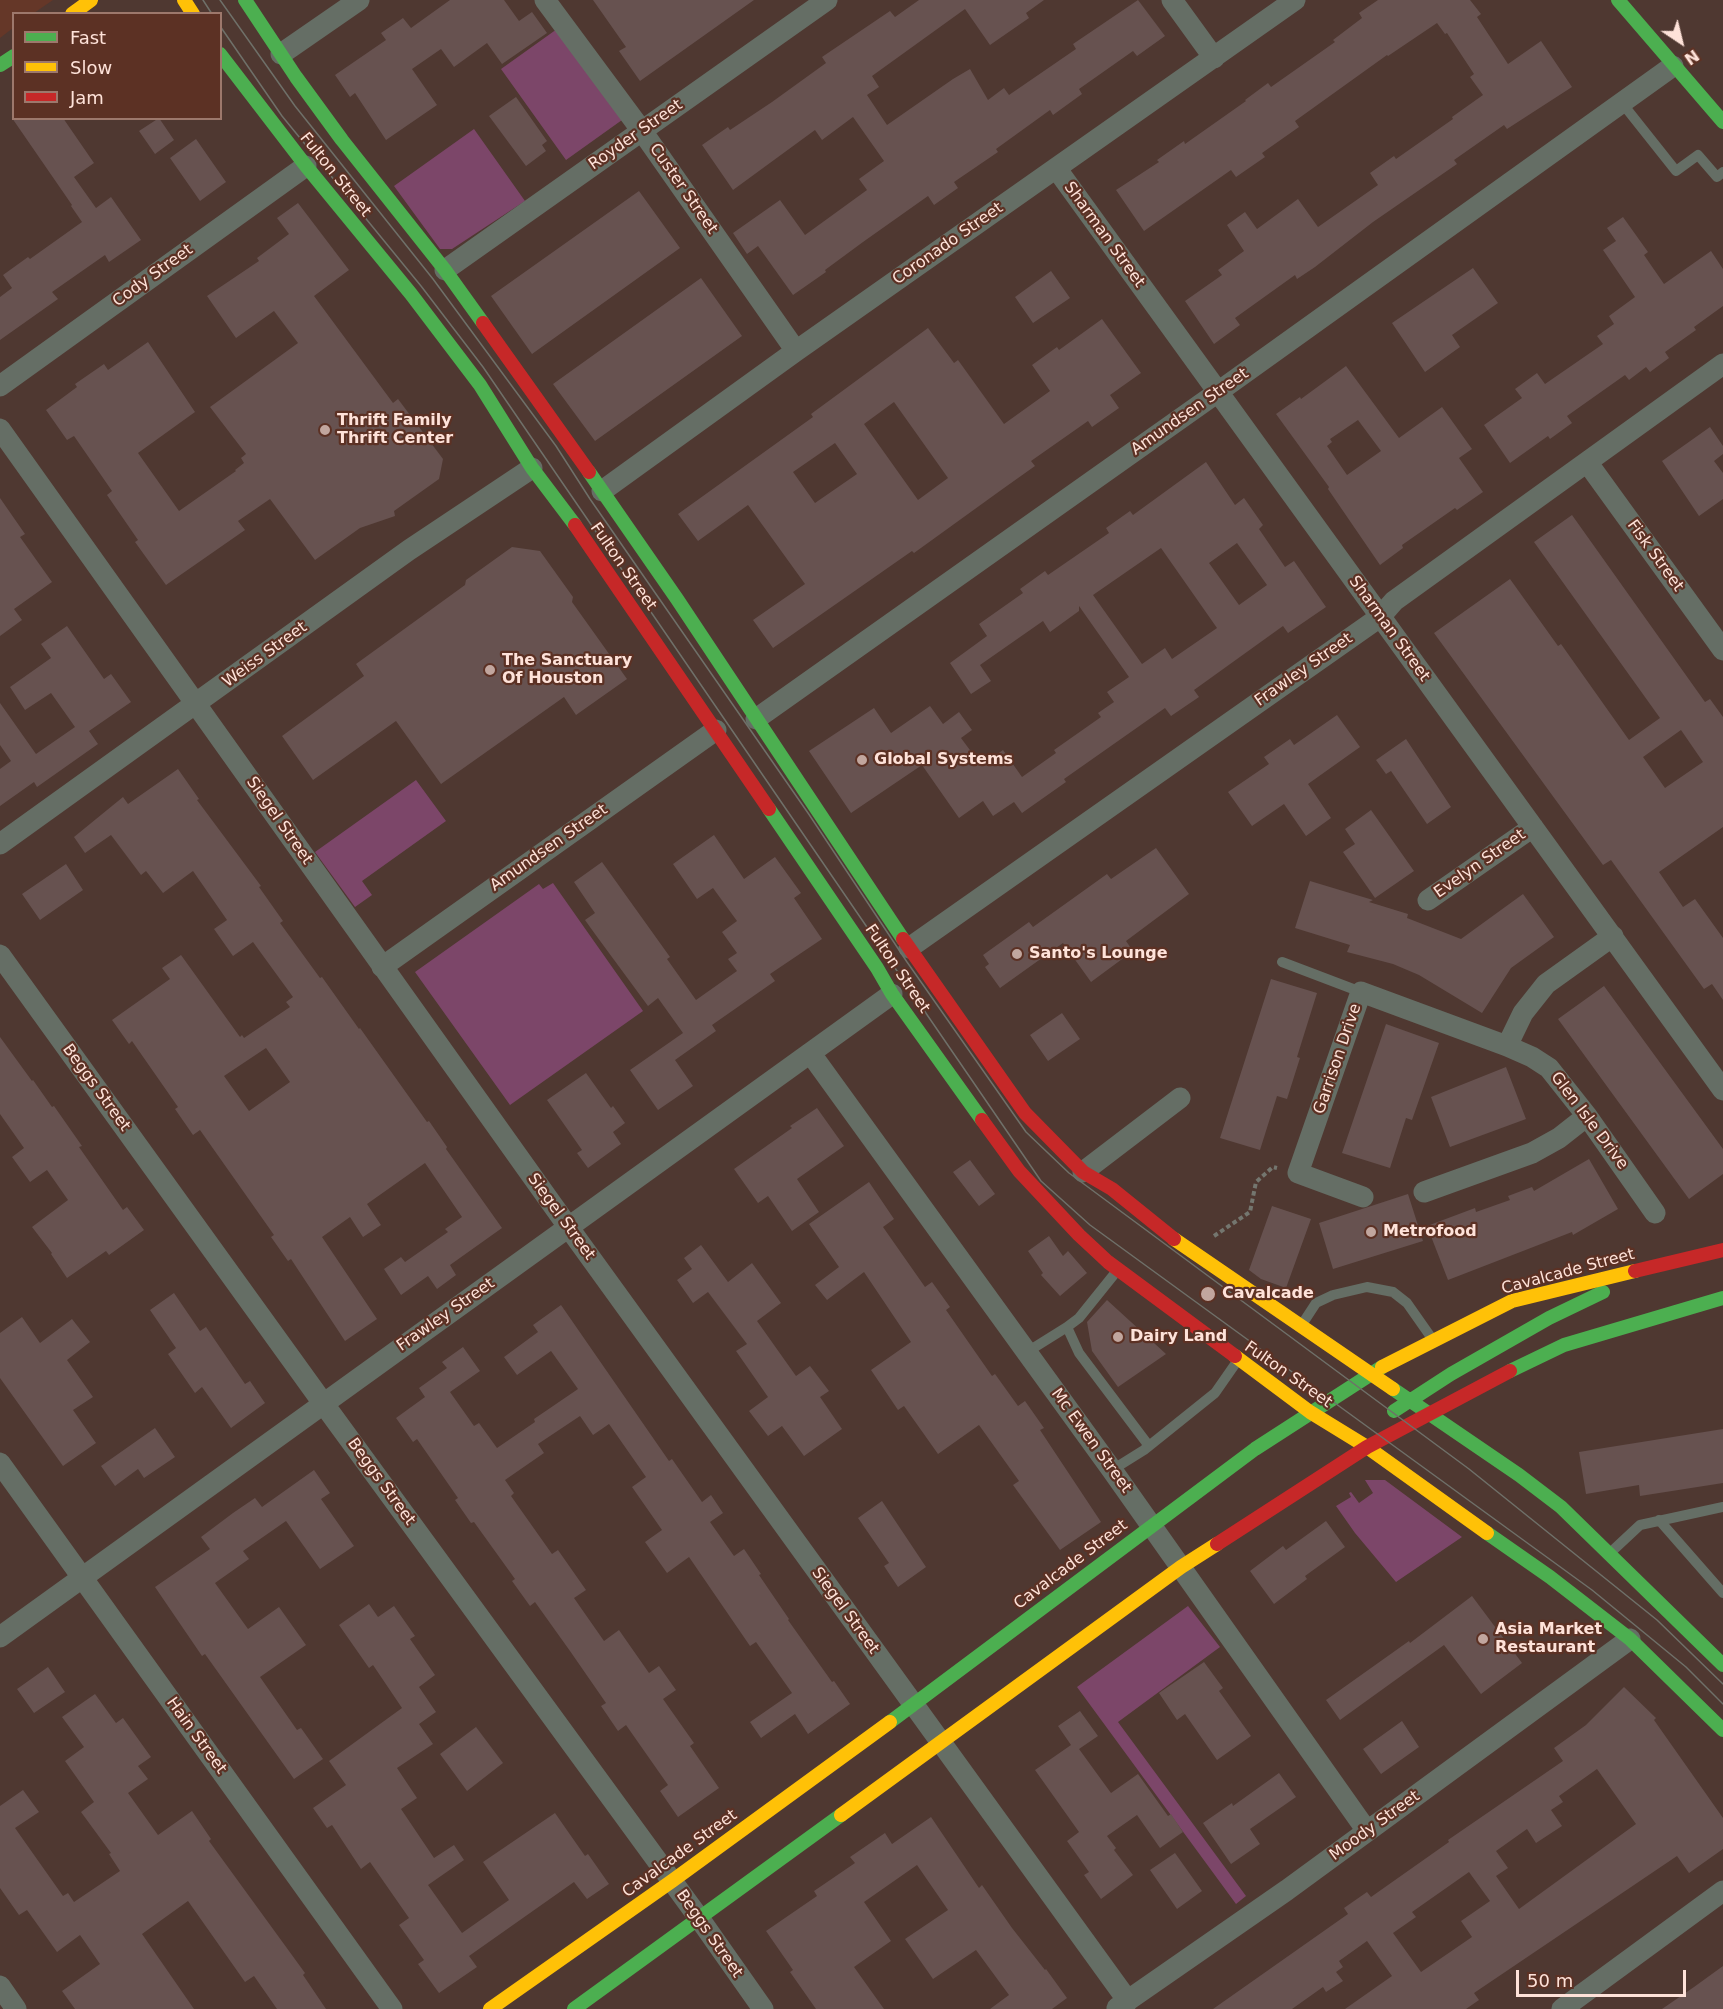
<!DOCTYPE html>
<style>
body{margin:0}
#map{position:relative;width:1723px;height:2009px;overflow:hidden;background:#4f3831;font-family:"DejaVu Sans",sans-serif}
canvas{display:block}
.legend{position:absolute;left:12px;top:12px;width:210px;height:108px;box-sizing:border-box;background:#5c3124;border:2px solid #9d786c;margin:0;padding:8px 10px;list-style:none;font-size:18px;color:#fee2d9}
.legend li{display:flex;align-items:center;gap:12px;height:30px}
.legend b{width:30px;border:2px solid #9d786c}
.north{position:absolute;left:1651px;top:12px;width:60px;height:60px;-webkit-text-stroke:4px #5c3124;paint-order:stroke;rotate:145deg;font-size:16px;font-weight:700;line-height:24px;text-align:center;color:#fee2d9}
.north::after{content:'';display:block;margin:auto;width:21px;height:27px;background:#fee2d9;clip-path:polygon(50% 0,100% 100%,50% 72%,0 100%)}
.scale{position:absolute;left:1516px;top:1970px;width:170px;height:27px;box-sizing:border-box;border:3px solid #fee2d9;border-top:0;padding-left:8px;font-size:18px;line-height:21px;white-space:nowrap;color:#fee2d9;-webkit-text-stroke:4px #5c3124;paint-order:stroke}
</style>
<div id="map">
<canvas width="1723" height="2009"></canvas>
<ul class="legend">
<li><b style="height:8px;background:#4caf50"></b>Fast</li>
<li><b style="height:8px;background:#ffc107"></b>Slow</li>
<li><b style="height:8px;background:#c62828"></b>Jam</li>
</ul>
<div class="north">N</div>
<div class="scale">50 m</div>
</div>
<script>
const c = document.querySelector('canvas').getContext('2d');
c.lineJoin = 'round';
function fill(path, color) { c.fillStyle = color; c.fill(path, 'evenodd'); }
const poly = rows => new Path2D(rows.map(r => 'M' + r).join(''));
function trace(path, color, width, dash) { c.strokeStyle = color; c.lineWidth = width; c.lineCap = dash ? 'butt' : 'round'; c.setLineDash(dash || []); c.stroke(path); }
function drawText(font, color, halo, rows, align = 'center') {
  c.font = font + ' "DejaVu Sans",sans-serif'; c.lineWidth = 4.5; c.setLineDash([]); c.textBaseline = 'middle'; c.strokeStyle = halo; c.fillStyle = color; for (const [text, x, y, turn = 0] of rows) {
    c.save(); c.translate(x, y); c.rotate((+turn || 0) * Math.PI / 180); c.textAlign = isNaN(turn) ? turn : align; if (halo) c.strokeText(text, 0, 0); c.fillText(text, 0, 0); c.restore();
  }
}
const built = poly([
 [0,0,53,0,34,13,14,14,13,28,0,38]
]);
const green = poly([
 [557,29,622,120,566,160,501,69],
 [474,129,525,201,452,249,440,249,394,186],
 [416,780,446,821,362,881,372,895,355,907,315,852],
 [553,883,643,1011,510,1105,415,972,539,884,543,889],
 [1365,1480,1385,1480,1462,1537,1396,1582,1355,1533,1336,1506,1351,1497,1349,1493,1351,1492,1359,1503,1373,1493],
 [1188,1606,1220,1647,1118,1722,1246,1896,1236,1904,1077,1687]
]);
const building = poly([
 [450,0,504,0,519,21,532,12,547,33,502,64,487,43,454,67,441,49,412,69,437,105,386,140,355,93,350,97,335,75,386,40,381,33,403,18,411,28],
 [593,0,754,0,640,81,619,51,626,47],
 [919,0,1044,0,1026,13,1029,18,990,45,965,9,872,76,879,87,867,95,887,125,953,79,970,69,988,100,1004,88,1009,95,1076,49,1073,44,1138,0,1165,36,1137,56,1133,51,1079,89,1082,94,1053,115,1050,110,996,149,998,152,954,182,958,188,934,205,928,196,863,242,825,270,826,272,793,295,758,246,747,254,733,233,780,200,805,235,867,190,859,179,884,161,853,117,822,140,815,130,733,190,702,145,728,127,730,130,772,102,826,63,822,57,890,11,895,17],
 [1378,0,1470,0,1481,14,1477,17,1508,64,1541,41,1572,87,1507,129,1504,125,1454,160,1457,164,1373,222,1315,267,1297,279,1295,275,1235,318,1240,325,1214,344,1185,301,1222,275,1218,270,1244,251,1227,225,1245,212,1257,229,1298,199,1318,227,1378,185,1370,173,1394,156,1396,159,1453,119,1452,117,1483,95,1470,77,1474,74,1447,33,1445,34,1437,23,1388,56,1387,55,1295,121,1299,127,1262,153,1265,157,1236,177,1231,170,1144,231,1116,190,1159,162,1157,160,1184,141,1185,144,1246,101,1245,100,1268,83,1271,87,1335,42,1333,40,1362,18,1359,13],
 [516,97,547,141,542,145,546,151,526,166,489,116],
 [12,118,63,118,94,163,74,177,96,208,111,197,141,240,109,262,105,255,52,292,58,299,0,340,0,297,12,288,3,275,28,257,30,259,82,222,71,206,72,205],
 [159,118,174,140,155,154,139,131],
 [196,139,226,182,200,201,170,158],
 [639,191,680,248,532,354,491,296],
 [298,203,349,270,314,296,393,403,398,399,443,459,439,479,394,511,395,516,360,528,315,560,270,499,238,521,245,530,166,585,135,542,138,540,107,495,112,491,74,436,67,440,46,410,77,387,75,384,104,364,108,370,148,342,195,412,138,453,179,511,236,471,235,470,244,463,241,458,246,454,210,407,298,343,274,311,236,338,207,296,259,261,257,258,289,234,277,218],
 [1623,217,1648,252,1644,255,1664,284,1711,251,1723,269,1723,306,1694,327,1696,330,1665,352,1669,358,1650,372,1646,367,1629,380,1625,375,1567,416,1572,423,1550,439,1548,436,1510,463,1484,425,1522,398,1515,389,1537,373,1545,384,1603,344,1597,336,1614,324,1609,316,1635,297,1603,250,1616,241,1607,228],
 [1473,268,1498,303,1452,335,1460,347,1425,372,1392,323],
 [1051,271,1070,298,1033,323,1015,297],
 [701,278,742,336,595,441,553,384],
 [1102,319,1141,373,1110,395,1119,408,1092,427,1088,421,1031,461,1035,466,1004,488,914,553,912,551,773,648,753,620,805,584,748,505,698,541,678,514,813,417,811,414,928,328,954,363,958,360,1004,424,1050,391,1032,365,1057,347,1059,350],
 [894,402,948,478,918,500,864,424],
 [835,443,857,474,815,503,793,472],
 [1346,366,1399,438,1442,407,1472,449,1459,458,1483,492,1457,510,1455,508,1402,545,1403,548,1380,565,1328,489,1329,487,1276,414,1300,397,1301,399],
 [1358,420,1381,451,1347,475,1327,446,1332,442,1330,439],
 [1710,427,1723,446,1723,454,1714,461,1723,473,1723,499,1699,516,1662,461],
 [1206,462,1235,505,1244,498,1263,525,1259,529,1285,567,1294,561,1326,607,1288,633,1283,626,1194,690,1199,697,1171,716,1165,708,1064,779,1066,782,1022,813,1014,802,993,816,983,801,959,818,922,765,851,813,809,751,874,708,891,733,930,706,943,724,959,712,972,730,961,738,981,765,1003,750,1022,777,1056,753,1054,750,1101,717,1098,713,1114,702,1107,692,1129,677,1079,606,1079,611,1050,632,1043,621,980,665,991,681,971,694,950,663,987,636,979,624,1023,593,1020,589,1045,571,1048,575,1109,533,1106,528,1130,511,1133,515],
 [1237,543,1267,585,1239,605,1209,563],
 [1161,548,1217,628,1172,659,1165,648,1142,664,1093,595],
 [0,498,25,534,20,537,52,582,14,609,22,620,0,636],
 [1572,515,1705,702,1710,699,1723,717,1723,827,1659,872,1683,907,1695,899,1723,938,1723,1000,1712,984,1704,989,1611,860,1603,865,1434,633,1510,579,1558,646,1561,644,1629,740,1660,718,1534,542],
 [1681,730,1703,762,1665,788,1643,757],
 [512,547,540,551,573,597,572,602,627,679,576,715,564,697,441,784,396,721,313,780,282,736,364,676,356,664,465,585,466,580],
 [67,626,104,679,111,674,131,702,89,731,98,744,37,787,34,782,0,806,0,769,11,761,0,745,0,703,36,754,75,727,51,693,25,710,10,687,51,658,41,644],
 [1337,715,1360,747,1308,784,1331,818,1306,836,1284,804,1252,826,1228,792,1269,764,1264,757,1290,739,1294,745],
 [1406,739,1451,807,1427,824,1391,771,1386,774,1376,760],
 [178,769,199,799,197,800,261,886,259,887,283,921,280,923,320,978,322,977,359,1029,360,1028,427,1122,429,1121,447,1147,446,1149,502,1228,450,1265,456,1275,437,1289,428,1276,401,1295,384,1269,401,1257,405,1262,448,1232,445,1229,462,1217,425,1163,367,1204,381,1225,363,1237,350,1217,322,1237,377,1319,345,1341,291,1259,288,1261,271,1237,274,1235,200,1130,193,1135,175,1109,178,1107,132,1041,129,1044,112,1020,170,979,162,968,181,955,240,1037,242,1035,244,1038,290,1007,286,1002,293,997,253,942,233,956,214,929,227,920,193,871,163,893,146,871,141,875,111,835,85,853,74,837,123,797,128,804],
 [266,1048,290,1082,249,1111,224,1076],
 [1371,810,1414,871,1375,898,1343,852,1355,844,1345,829],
 [714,835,744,879,775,857,801,893,794,898,822,939,770,974,775,981,712,1025,716,1031,675,1060,693,1086,658,1110,630,1070,683,1033,658,998,648,1006,595,934,585,920,595,913,574,882,602,862,670,957,667,959,696,1000,737,971,728,959,737,953,722,932,737,921,713,888,697,899,673,864],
 [1156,848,1189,894,1126,941,1133,951,1091,982,1063,943,1000,988,985,967,989,964,983,955,1029,922,1033,927,1107,874,1111,879],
 [66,864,83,890,40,920,22,894],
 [1310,881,1373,900,1369,902,1408,914,1407,918,1461,939,1523,894,1554,937,1511,968,1482,1013,1419,975,1393,964,1347,952,1350,945,1295,928],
 [1271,979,1317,993,1297,1057,1300,1058,1287,1099,1277,1096,1260,1150,1220,1138],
 [1604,986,1723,1149,1723,1174,1689,1199,1558,1019],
 [1062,1013,1080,1039,1048,1061,1030,1035],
 [1386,1024,1439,1043,1412,1120,1406,1118,1390,1168,1342,1153],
 [0,1037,32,1081,33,1080,52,1107,54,1106,82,1146,79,1147,123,1210,127,1207,144,1230,109,1255,106,1251,67,1278,51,1254,52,1253,32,1227,68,1200,47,1170,30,1182,12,1157,24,1148,0,1114],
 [1506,1067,1526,1119,1450,1147,1431,1097],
 [586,1073,611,1108,613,1106,625,1123,613,1132,621,1144,588,1168,577,1153,582,1150,547,1100],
 [817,1108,844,1146,797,1179,819,1212,792,1231,768,1196,758,1203,734,1169,792,1128,790,1126],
 [1589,1159,1618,1209,1573,1235,1572,1232,1448,1280,1427,1226,1475,1208,1476,1212,1510,1200,1508,1196,1532,1187,1534,1191],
 [970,1160,995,1194,979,1206,953,1172],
 [869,1182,894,1219,883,1227,925,1287,932,1282,950,1307,946,1310,992,1376,995,1374,1018,1406,1025,1401,1044,1428,1040,1430,1101,1522,1060,1550,1013,1485,1019,1481,979,1425,938,1454,904,1406,898,1410,871,1370,911,1342,864,1272,827,1300,815,1285,839,1267,809,1224],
 [1408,1194,1423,1241,1333,1269,1319,1223],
 [1272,1206,1311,1219,1286,1288,1261,1279,1249,1270],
 [1049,1236,1063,1256,1068,1251,1087,1273,1060,1296,1041,1275,1043,1273,1028,1251],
 [701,1245,728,1282,752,1263,781,1303,757,1321,796,1376,810,1366,829,1391,820,1397,842,1429,804,1456,782,1426,768,1436,749,1411,768,1397,736,1351,747,1344,708,1292,693,1303,677,1280,692,1269,684,1258],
 [174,1293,200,1331,206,1327,245,1384,250,1381,265,1403,231,1428,202,1387,195,1393,168,1354,176,1348,150,1310],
 [1107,1300,1166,1354,1118,1387,1092,1351,1087,1322],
 [561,1305,669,1461,672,1459,702,1502,711,1495,723,1513,710,1522,734,1556,744,1549,761,1574,759,1575,789,1619,788,1620,832,1682,834,1681,850,1704,808,1734,795,1714,761,1738,750,1722,792,1693,756,1642,750,1646,689,1557,667,1573,645,1542,662,1530,632,1487,646,1477,609,1424,593,1435,580,1416,538,1444,544,1453,505,1480,514,1493,511,1496,552,1554,558,1550,586,1590,574,1598,604,1641,619,1630,649,1673,659,1666,676,1690,663,1699,694,1743,690,1746,719,1788,678,1817,660,1791,668,1785,626,1725,618,1731,601,1706,606,1703,570,1651,535,1602,530,1606,512,1581,515,1579,474,1522,471,1523,455,1500,458,1498,417,1439,413,1442,396,1418,425,1397,419,1388,447,1368,442,1362,463,1347,480,1371,450,1392,474,1426,479,1423,497,1448,535,1422,534,1419,578,1389,551,1351,517,1375,504,1357,538,1332,533,1325],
 [22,1317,40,1343,72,1319,90,1342,67,1360,93,1397,73,1410,96,1443,63,1466,0,1378,0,1333],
 [155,1428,175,1457,144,1478,138,1469,115,1486,101,1466],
 [1723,1429,1723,1483,1640,1496,1639,1485,1586,1494,1579,1452],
 [314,1470,330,1493,321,1499,354,1546,320,1569,286,1521,243,1551,249,1559,215,1583,248,1629,279,1607,306,1645,260,1677,297,1730,301,1728,323,1759,294,1779,205,1654,202,1656,155,1587,210,1549,201,1537,233,1513,255,1498,262,1507],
 [882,1501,926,1567,898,1587,884,1566,889,1563,858,1518],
 [1326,1521,1345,1547,1305,1576,1307,1579,1274,1604,1250,1571,1283,1546,1286,1550],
 [1472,1596,1522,1663,1481,1694,1444,1645,1340,1720,1326,1700,1409,1641,1410,1643],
 [369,1604,378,1617,394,1606,415,1636,410,1639,435,1675,419,1687,436,1712,419,1724,433,1744,397,1768,417,1798,401,1809,434,1858,454,1845,464,1860,428,1885,462,1933,509,1900,483,1862,555,1813,585,1856,588,1854,609,1884,587,1899,574,1882,469,1956,477,1967,439,1993,418,1964,424,1960,399,1925,409,1918,370,1862,361,1869,332,1825,327,1828,313,1808,346,1785,329,1761,402,1708,373,1665,369,1668,339,1625],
 [1204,1662,1223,1688,1219,1691,1251,1736,1217,1760,1185,1714,1177,1720,1159,1693],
 [48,1667,65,1692,34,1713,17,1689],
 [1624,1687,1656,1718,1654,1720,1723,1818,1723,1849,1689,1873,1677,1856,1474,1993,1479,2000,1466,2009,1345,2009,1392,1976,1367,1941,1339,1961,1343,1967,1336,1972,1343,1981,1326,1992,1323,1987,1292,2009,1213,2009,1348,1914,1344,1908,1367,1892,1371,1897,1449,1842,1448,1840,1563,1761,1554,1748,1586,1725],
 [1597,1769,1636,1824,1519,1909,1496,1876,1508,1868,1496,1851,1527,1829,1536,1843,1562,1826,1551,1810,1563,1802,1559,1796],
 [1469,1872,1490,1901,1461,1921,1472,1937,1421,1972,1393,1933,1416,1917,1412,1912],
 [95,1694,116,1723,123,1718,151,1757,138,1766,148,1779,128,1793,158,1835,192,1811,211,1839,209,1841,305,1973,303,1975,326,2009,277,2009,254,1976,245,1982,188,1901,142,1934,194,2009,75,2009,62,1991,100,1964,80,1935,57,1952,27,1910,19,1915,0,1888,0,1806,23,1790,39,1812,15,1828,63,1896,68,1893,74,1902,120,1871,109,1854,111,1853,81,1812,94,1802,65,1761,84,1747,62,1717],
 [1080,1711,1098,1736,1079,1749,1111,1793,1138,1774,1168,1816,1171,1814,1183,1832,1160,1848,1137,1815,1107,1836,1116,1848,1114,1850,1133,1875,1101,1899,1084,1875,1089,1872,1067,1841,1079,1832,1035,1770,1071,1745,1058,1726],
 [1402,1721,1419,1747,1381,1774,1363,1749],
 [476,1727,503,1763,467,1791,440,1754],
 [1279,1773,1296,1797,1250,1829,1260,1844,1231,1864,1203,1823,1232,1803,1233,1806],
 [931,1817,979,1888,982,1885,1012,1928,1045,1970,1046,1969,1067,1998,1052,2009,990,2009,1009,1995,976,1950,933,1979,905,1939,948,1910,917,1865,864,1902,891,1941,854,1967,884,2009,816,2009,790,1972,793,1970,766,1931,817,1896,814,1891,855,1863,850,1857,885,1833,892,1844],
 [1175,1853,1202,1891,1177,1909,1150,1870],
 [1723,1966,1723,2009,1662,2009,1694,1987]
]);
const path = poly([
 [1214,1236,1250,1212,1256,1182,1273,1167,1277,1168]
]);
const lane = poly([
 [1622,103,1676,171,1698,155,1717,177,1723,172],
 [1282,962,1361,992],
 [1116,1272,1079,1318,1067,1327,1079,1353,1149,1446],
 [1301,1326,1316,1303,1333,1295,1367,1287,1393,1292,1407,1303,1433,1340],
 [1027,1352,1067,1327],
 [1112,1470,1144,1450,1215,1393,1238,1360],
 [1659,1520,1723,1593],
 [1610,1553,1640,1525,1723,1507]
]);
const street = poly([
 [545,0,642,131,796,351],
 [1172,0,1214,58],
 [281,54,359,0],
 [1056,168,1723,1090],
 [445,270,827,0],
 [0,386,306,166],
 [0,429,569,1228,1128,2001],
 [1587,462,1723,650],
 [602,491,796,351,1295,0],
 [756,719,1218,392,1673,66],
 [0,844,409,550,532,468],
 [1428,900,1533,827],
 [909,948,1380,617,1394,601,1723,364],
 [0,955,323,1403,699,1918,763,2009],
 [382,967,716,730],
 [1507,1046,1523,1013,1546,984,1613,936],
 [811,1054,1112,1470,1367,1831],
 [1083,1172,1180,1098],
 [1424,1192,1532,1153,1559,1138,1587,1116],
 [1363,1197,1298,1173,1361,992,1507,1046,1532,1057,1549,1068,1587,1116,1655,1213],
 [0,1463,392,2009],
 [0,1637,892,994],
 [0,1986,16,2009],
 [1117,2008,1287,1890,1630,1639],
 [1562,2009,1723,1891]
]);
const fast = poly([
 [245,0,296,77,342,140,445,270,483,323],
 [1618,0,1723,122],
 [220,54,306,166,411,294,480,385,532,468,575,525],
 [0,65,14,56],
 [589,472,677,599,903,939],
 [769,809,877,968,892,994,982,1120],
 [1510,1371,1564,1345,1723,1298],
 [1393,1389,1519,1475,1561,1507,1723,1665],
 [1394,1411,1451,1374,1549,1318,1603,1292],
 [1487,1533,1550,1577,1630,1639,1723,1730],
 [890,1722,1255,1449,1382,1367],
 [574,2009,841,1815]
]);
const slow = poly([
 [184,0,193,14],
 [72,14,91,0],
 [1174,1239,1393,1389],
 [1235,1356,1310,1412,1367,1447,1487,1533],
 [1382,1367,1512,1301,1635,1271],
 [841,1815,1181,1567,1217,1544],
 [490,2009,672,1881,890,1722]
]);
const jam = poly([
 [483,323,589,472],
 [575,525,769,809],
 [903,939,1025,1113,1083,1172,1112,1189,1174,1239],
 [982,1120,1019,1171,1079,1235,1108,1262,1235,1356],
 [1635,1271,1723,1250],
 [1217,1544,1367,1447,1510,1371]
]);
const tram = poly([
 [203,0,212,14],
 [220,0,295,106,433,279,556,446,590,499,808,813,907,962,1026,1132,1069,1173,1469,1469,1657,1620,1723,1684],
 [220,26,282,116,421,286,483,367,1041,1181,1090,1225,1592,1590,1686,1667,1723,1704]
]);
const markers = [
 [325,430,6,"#c1a69e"],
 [490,670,6,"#c1a69e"],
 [862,760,6,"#c1a69e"],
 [1017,954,6,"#c1a69e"],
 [1371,1232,6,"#c1a69e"],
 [1208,1294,8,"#c1a69e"],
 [1118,1337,6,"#c1a69e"],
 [1483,1639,6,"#c1a69e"]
];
const streetNames = [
 ["Royder Street",636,135,-35],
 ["Fulton Street",335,175,51],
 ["Custer Street",683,189,55],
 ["Sharman Street",1104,235,54],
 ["Coronado Street",948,244,-35],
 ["Cody Street",153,276,-36],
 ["Amundsen Street",1190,412,-35],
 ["Fisk Street",1655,556,54],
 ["Fulton Street",623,567,55],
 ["Sharman Street",1389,629,54],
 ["Weiss Street",265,655,-36],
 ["Frawley Street",1304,670,-35],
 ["Siegel Street",279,821,55],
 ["Amundsen Street",549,848,-35],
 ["Evelyn Street",1480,864,-35],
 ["Fulton Street",897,969,56],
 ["Garrison Drive",1338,1059,-71],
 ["Beggs Street",96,1088,54],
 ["Glen Isle Drive",1589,1121,53],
 ["Siegel Street",561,1217,54],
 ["Cavalcade Street",1568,1272,-15],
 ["Frawley Street",446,1315,-35],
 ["Fulton Street",1288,1375,35],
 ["Mc Ewen Street",1091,1441,54],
 ["Beggs Street",381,1482,54],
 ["Cavalcade Street",1071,1565,-37],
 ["Siegel Street",845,1611,54],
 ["Hain Street",196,1736,54],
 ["Moody Street",1375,1826,-36],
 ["Cavalcade Street",680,1854,-36],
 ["Beggs Street",709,1934,55]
];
const poiNames = [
 ["Thrift Family",337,421],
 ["Thrift Center",337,439],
 ["The Sanctuary",502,661],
 ["Of Houston",502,679],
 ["Global Systems",874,760],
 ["Santo's Lounge",1029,954],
 ["Metrofood",1383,1232],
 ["Cavalcade",1222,1294],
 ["Dairy Land",1130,1337],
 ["Asia Market",1495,1630],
 ["Restaurant",1495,1648]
];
fill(built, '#653728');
fill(green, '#7c4669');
fill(building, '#675250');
trace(path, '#74766f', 4, [4.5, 3]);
trace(lane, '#656e65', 10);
trace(street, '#656e65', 21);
trace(fast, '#4caf50', 14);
trace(slow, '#ffc107', 14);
trace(jam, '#c62828', 14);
trace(tram, '#6f7069', 1.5);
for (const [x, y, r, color] of markers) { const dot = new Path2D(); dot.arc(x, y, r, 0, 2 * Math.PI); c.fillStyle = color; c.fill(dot); trace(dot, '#5c3124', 2); }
drawText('16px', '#fee2d9', '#5c3124', streetNames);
drawText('bold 16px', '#fee2d9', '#5c3124', poiNames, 'left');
</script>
